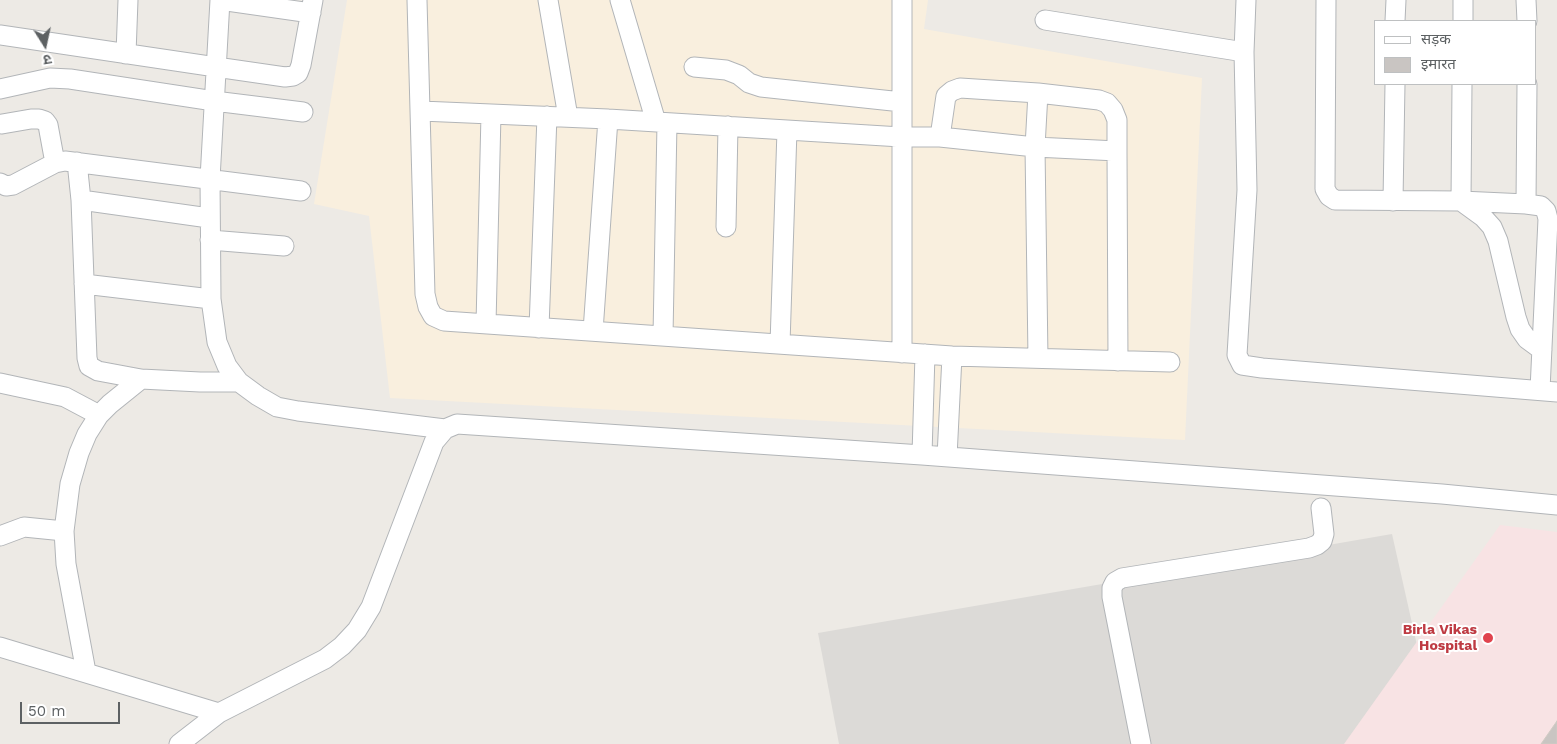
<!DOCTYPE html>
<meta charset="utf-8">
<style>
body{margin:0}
#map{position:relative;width:1557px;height:744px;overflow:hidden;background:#edeae5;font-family:"Work Sans","Noto Sans Devanagari",sans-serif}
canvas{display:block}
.legend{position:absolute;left:1374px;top:20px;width:162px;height:65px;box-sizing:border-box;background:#fff;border:1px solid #bec0c1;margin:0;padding:6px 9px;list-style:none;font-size:15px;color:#5d6163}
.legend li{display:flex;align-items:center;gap:10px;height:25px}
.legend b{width:25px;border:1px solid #bec0c1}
.north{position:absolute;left:20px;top:20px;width:50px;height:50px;-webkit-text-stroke:4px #fff;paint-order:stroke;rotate:170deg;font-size:14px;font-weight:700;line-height:20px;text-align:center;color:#5d6163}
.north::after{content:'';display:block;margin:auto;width:18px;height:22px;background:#5d6163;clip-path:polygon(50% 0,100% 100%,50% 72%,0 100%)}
.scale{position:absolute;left:20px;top:702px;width:100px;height:22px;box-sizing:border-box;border:2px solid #5d6163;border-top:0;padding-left:6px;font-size:15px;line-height:18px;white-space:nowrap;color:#5d6163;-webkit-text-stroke:4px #fff;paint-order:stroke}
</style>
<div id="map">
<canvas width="1557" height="744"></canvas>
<ul class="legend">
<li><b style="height:6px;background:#fff"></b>सड़क</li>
<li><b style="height:14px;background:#c9c5c2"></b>इमारत</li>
</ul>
<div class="north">उ</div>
<div class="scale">50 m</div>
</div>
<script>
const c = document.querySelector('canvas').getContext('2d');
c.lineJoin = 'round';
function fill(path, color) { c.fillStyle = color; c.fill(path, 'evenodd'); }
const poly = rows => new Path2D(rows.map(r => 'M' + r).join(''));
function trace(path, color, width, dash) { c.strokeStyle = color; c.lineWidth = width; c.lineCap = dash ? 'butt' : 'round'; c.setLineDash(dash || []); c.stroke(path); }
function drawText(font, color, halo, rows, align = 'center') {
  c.font = font + ' "Work Sans",sans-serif'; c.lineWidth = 4; c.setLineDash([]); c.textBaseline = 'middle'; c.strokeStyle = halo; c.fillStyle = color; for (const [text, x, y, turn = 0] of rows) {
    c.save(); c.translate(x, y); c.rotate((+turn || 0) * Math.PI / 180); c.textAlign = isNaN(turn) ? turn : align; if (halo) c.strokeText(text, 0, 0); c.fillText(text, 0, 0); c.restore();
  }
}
const commercial = poly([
 [347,0,928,0,924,29,1202,78,1185,440,390,398,369,216,314,204]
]);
const industrial = poly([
 [1392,534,1418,650,1347,744,839,744,818,633]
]);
const medical = poly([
 [1500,525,1557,532,1557,744,1344,744]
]);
const building = poly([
 [1557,721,1557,744,1541,744,1557,721]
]);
const minor = poly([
 [220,0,210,179,211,299,217,342,227,366,239,382,258,396,277,407,298,411,445,429],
 [220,0,311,13],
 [417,0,425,294,428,307,433,316,444,321,952,356,1170,362],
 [548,0,568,117],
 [620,0,656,122],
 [1246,0,1244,52,1247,190,1237,355,1242,365,1262,368,1557,392],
 [1326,0,1325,189,1329,196,1335,200,1461,201,1526,204,1541,206,1546,211,1548,219,1540,390],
 [1526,0,1527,21],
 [1045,20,1244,52],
 [1395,21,1396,0],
 [1463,21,1463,0],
 [0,35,216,67,285,77,293,76,298,73,301,65,313,0],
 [126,54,128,0],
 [694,67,726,70,739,75,749,83,761,87,902,102],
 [1462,84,1461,201,1483,217,1492,227,1498,241,1516,317,1520,329,1527,339,1542,350],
 [0,89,50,78,70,79,214,101,303,112],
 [421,111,608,119,901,137,940,137,1035,147,1117,151],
 [2,124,31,119,39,119,45,121,48,125,55,163],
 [940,137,946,96,952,91,960,88,1038,93,1099,100,1107,103,1113,110,1117,120,1117,151,1118,361],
 [77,162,81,200,87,358,89,366,98,371,141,379,200,382,239,382],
 [0,183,6,186,13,185,55,163,65,161,301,191],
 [81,200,209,218],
 [1393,201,1395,84],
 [1526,204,1527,84],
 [726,227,728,126],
 [210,240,284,246],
 [84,284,211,299],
 [486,324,491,114],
 [539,328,547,116],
 [593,331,608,119],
 [663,336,667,123],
 [780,344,787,130],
 [902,353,902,0],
 [1038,358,1035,147,1038,93],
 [0,383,65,397,99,415],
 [922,455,925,354],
 [947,457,952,356],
 [0,536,24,527,64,531],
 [0,647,219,713],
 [86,672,66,564,64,531,70,484,79,453,87,434,99,415,110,404,141,379],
 [179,744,219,713,325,659,342,646,357,630,371,607,434,442,445,429,457,424,922,455,1442,494,1557,505],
 [1141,744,1112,597,1112,588,1115,582,1122,578,1309,548,1317,545,1322,541,1324,534,1321,508]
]);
const markers = [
 [1488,638,6,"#e0444e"]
];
const healthNames = [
 ["Birla Vikas",1477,630],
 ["Hospital",1477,646]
];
fill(commercial, '#f9efde');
fill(industrial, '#dcdad7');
fill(medical, '#f8e3e4');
fill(building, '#c9c5c2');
trace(building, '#d1cbc4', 1);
trace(minor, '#b2b5b8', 21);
trace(minor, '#fff', 19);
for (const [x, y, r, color] of markers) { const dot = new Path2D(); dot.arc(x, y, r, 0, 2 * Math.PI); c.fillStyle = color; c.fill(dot); trace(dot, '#fff', 2); }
drawText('bold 14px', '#be3a42', '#fff', healthNames, 'right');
</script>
